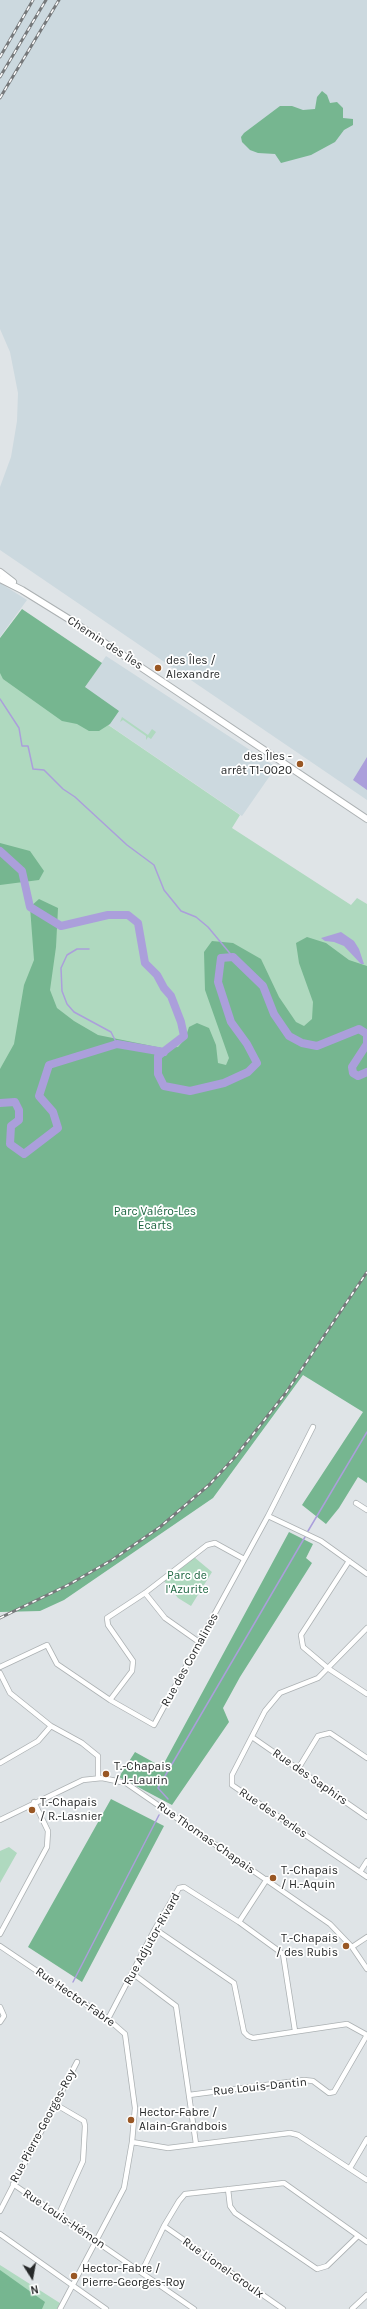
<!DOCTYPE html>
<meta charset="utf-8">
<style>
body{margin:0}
#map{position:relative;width:367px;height:2309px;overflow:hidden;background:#dfe4e7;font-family:Karla,sans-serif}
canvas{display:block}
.north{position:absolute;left:12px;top:2257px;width:40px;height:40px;-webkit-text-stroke:3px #fff;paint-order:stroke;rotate:169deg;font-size:11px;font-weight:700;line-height:16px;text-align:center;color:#262829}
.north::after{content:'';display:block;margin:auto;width:14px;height:18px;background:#262829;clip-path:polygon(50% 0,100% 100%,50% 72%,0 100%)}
</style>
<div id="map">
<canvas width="367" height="2309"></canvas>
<div class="north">N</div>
</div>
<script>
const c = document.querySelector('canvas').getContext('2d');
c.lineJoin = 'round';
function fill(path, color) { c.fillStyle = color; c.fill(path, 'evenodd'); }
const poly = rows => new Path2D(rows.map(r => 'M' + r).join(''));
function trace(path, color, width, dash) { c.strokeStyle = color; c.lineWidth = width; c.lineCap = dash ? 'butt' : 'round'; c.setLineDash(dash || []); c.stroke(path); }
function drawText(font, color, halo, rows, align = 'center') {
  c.font = font + ' Karla,sans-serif'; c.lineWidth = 3.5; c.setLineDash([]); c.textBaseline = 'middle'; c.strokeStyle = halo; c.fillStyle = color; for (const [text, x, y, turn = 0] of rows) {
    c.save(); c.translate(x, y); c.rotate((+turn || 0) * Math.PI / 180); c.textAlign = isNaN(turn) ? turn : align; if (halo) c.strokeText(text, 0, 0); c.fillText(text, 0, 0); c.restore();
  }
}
const built = poly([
 [0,0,367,0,367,800,0,550,0,487,11,457,17,421,18,393,10,352,0,329],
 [0,583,27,600,0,637],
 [106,656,276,767,242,816,75,702]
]);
const green = poly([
 [0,651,240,815,232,828,351,905,357,898,367,904,367,1272,0,1378],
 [122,717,148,735,152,729,156,732,151,739,148,737,146,740,146,736,123,720,120,722],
 [194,1557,212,1572,191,1606,178,1598,164,1581],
 [9,1847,17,1853,0,1883,0,1851],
 [0,2265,63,2305,60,2309,0,2309]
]);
const forest = poly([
 [322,91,327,95,330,103,337,102,343,108,343,118,353,119,353,125,344,130,335,142,311,155,281,163,275,154,258,153,250,150,242,142,241,137,244,133,280,106,292,106,303,110,315,109,317,97],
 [22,609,102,663,85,687,119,711,110,724,99,731,89,731,77,724,62,721,3,679,0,673,0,638],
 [0,843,30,851,44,871,39,880,0,885],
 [39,899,58,908,56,947,50,990,57,1008,74,1021,98,1035,162,1048,178,1047,185,1039,189,1027,197,1023,209,1028,216,1045,218,1063,226,1065,229,1058,205,990,204,952,212,941,233,943,261,959,279,997,296,1022,304,1026,312,1019,313,1002,299,963,296,943,307,937,326,943,349,960,367,966,367,1483,358,1477,339,1508,326,1524,302,1505,363,1412,303,1375,213,1498,64,1600,40,1611,0,1612,0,1069,14,1044,24,985,34,960,30,907],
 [289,1532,313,1544,306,1558,312,1563,240,1677,223,1708,229,1722,172,1805,119,1777,135,1752,162,1767],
 [111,1799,164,1826,82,1982,28,1947],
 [0,2270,45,2302,42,2309,0,2309]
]);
const water = poly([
 [367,757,367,790,353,780],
 [341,932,354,941,359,949,364,964,361,964,344,946,334,942,325,941,321,938]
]);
const stream = poly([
 [0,699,19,728,22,746,28,746,33,769,44,770,63,789,75,797,127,845,154,865,164,890,181,911,196,917,208,927,233,957],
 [89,949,77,949,67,955,61,968,62,991,67,1004,74,1012,111,1032,117,1044],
 [308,1531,367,1432],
 [168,1799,158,1788,305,1537],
 [73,1982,159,1815]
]);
const river = poly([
 [0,851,22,871,30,907,61,926,108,915,128,915,138,923,145,963,157,975,164,988,171,996,181,1022,184,1036,158,1056,158,1074,164,1086,190,1091,224,1083,248,1072,257,1063,247,1044,231,1022,218,982,221,958,233,957,263,986,274,1014,289,1036,302,1043,317,1046,359,1029,367,1034,367,1044,352,1067,353,1073,358,1076,367,1072],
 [0,1103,15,1102,19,1110,19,1120,11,1126,10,1144,24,1154,58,1128,53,1112,39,1096,49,1065,117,1044,164,1052]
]);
const minor = poly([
 [356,1503,367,1510],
 [268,1516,321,1541,367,1574],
 [349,1561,301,1635,303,1647,329,1669,367,1694],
 [145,1593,165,1618,199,1642],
 [367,1628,318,1678,280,1693,265,1711,232,1775,232,1785,367,1877],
 [0,1667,47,1645,57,1664,110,1700,154,1725,268,1516,313,1427],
 [0,1673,10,1693,51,1726,82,1743,98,1756,98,1778],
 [110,1700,132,1671,133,1661,108,1625,107,1618,145,1593,207,1545,215,1543,244,1559],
 [252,1737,367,1817],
 [0,1763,38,1741,51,1726],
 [298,1769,318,1736,330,1733,367,1758],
 [0,1820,83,1780,102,1778,126,1783,330,1924,352,1947,367,1969],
 [360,1872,367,1861],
 [239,1922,267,1879],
 [155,1929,234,1983,244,2032,248,2036,253,2038,347,2024,367,2035],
 [0,1934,47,1847,48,1831,34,1802],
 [0,1946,108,2019,125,2034,135,2108,132,2142,124,2188,60,2309],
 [352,1947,367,1937],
 [132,1973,176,2006,196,2144],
 [0,2007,4,2016,0,2022],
 [108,2019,155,1929,179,1888,184,1887,239,1922,283,1954,295,2031],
 [189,2095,304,2080,313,2081,329,2093,334,2092,367,2035],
 [55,2104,84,2121,85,2126,83,2161,59,2214],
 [132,2142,168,2148,290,2133,298,2135,367,2180],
 [350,2168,367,2139],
 [13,2184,194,2309],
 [228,2189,230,2206,235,2213,317,2269,327,2266,358,2236],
 [0,2211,77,2062],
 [164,2226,283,2309],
 [0,2234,106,2309],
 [142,2271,164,2226,179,2201,185,2194,284,2183,367,2242],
 [352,2309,367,2295]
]);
const major = poly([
 [0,572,13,582],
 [0,579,22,590,72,621,367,819]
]);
const rail = poly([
 [0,57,33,0],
 [0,77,46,0],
 [0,98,59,0],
 [0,1618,68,1585,112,1560,160,1527,210,1484,235,1457,285,1394,367,1272]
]);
const markers = [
 [158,668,4,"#995724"],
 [300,764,4,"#995724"],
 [106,1774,4,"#995724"],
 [32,1810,4,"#995724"],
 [273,1878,4,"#995724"],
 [346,1946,4,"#995724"],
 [131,2120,4,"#995724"],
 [74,2276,4,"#995724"]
];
const streetNames = [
 ["Chemin des Îles",105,643,33],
 ["Rue des Cornalines",190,1660,-61],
 ["Rue des Saphirs",310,1777,35],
 ["Rue des Perles",273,1813,34],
 ["Rue Thomas-Chapais",206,1838,35],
 ["Rue Adjutor-Rivard",152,1939,-61],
 ["Rue Hector-Fabre",75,1997,35],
 ["Rue Louis-Dantin",260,2087,-6],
 ["Rue Pierre-Georges-Roy",43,2126,-62],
 ["Rue Louis-Hémon",64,2219,34],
 ["Rue Lionel-Groulx",223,2268,35]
];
const poiNames = [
 ["des Îles /",166,661],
 ["Alexandre",166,675],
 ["des Îles -",292,757,"right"],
 ["arrêt T1-0020",292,771,"right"],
 ["T.-Chapais",114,1767],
 ["/ J.-Laurin",114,1781],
 ["T.-Chapais",40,1803],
 ["/ R.-Lasnier",40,1817],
 ["T.-Chapais",281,1871],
 ["/ H.-Aquin",281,1885],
 ["T.-Chapais",338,1939,"right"],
 ["/ des Rubis",338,1953,"right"],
 ["Hector-Fabre /",139,2113],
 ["Alain-Grandbois",139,2127],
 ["Hector-Fabre /",82,2269],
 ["Pierre-Georges-Roy",82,2283]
];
const parkNames = [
 ["Parc Valéro-Les",155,1212],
 ["Écarts",155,1226],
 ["Parc de",187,1576],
 ["l'Azurite",187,1590]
];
fill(built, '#ccd9df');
fill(green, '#afd9bf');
fill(forest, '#76b690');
fill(water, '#ab9fdb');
trace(stream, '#ab9fdb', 1.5);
trace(river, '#ab9fdb', 8);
trace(minor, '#acb1b3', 6);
trace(major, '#acb1b3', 8);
trace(minor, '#fff', 4.5);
trace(major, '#fff', 6);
trace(rail, '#76797b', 3);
trace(rail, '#fff', 1.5, [4.5]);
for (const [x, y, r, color] of markers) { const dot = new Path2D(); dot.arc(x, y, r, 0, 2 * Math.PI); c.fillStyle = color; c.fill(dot); trace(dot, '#fff', 1.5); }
drawText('12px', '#262829', '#fff', streetNames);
drawText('12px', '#262829', '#fff', poiNames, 'left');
drawText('12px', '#1e6742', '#fff', parkNames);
</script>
